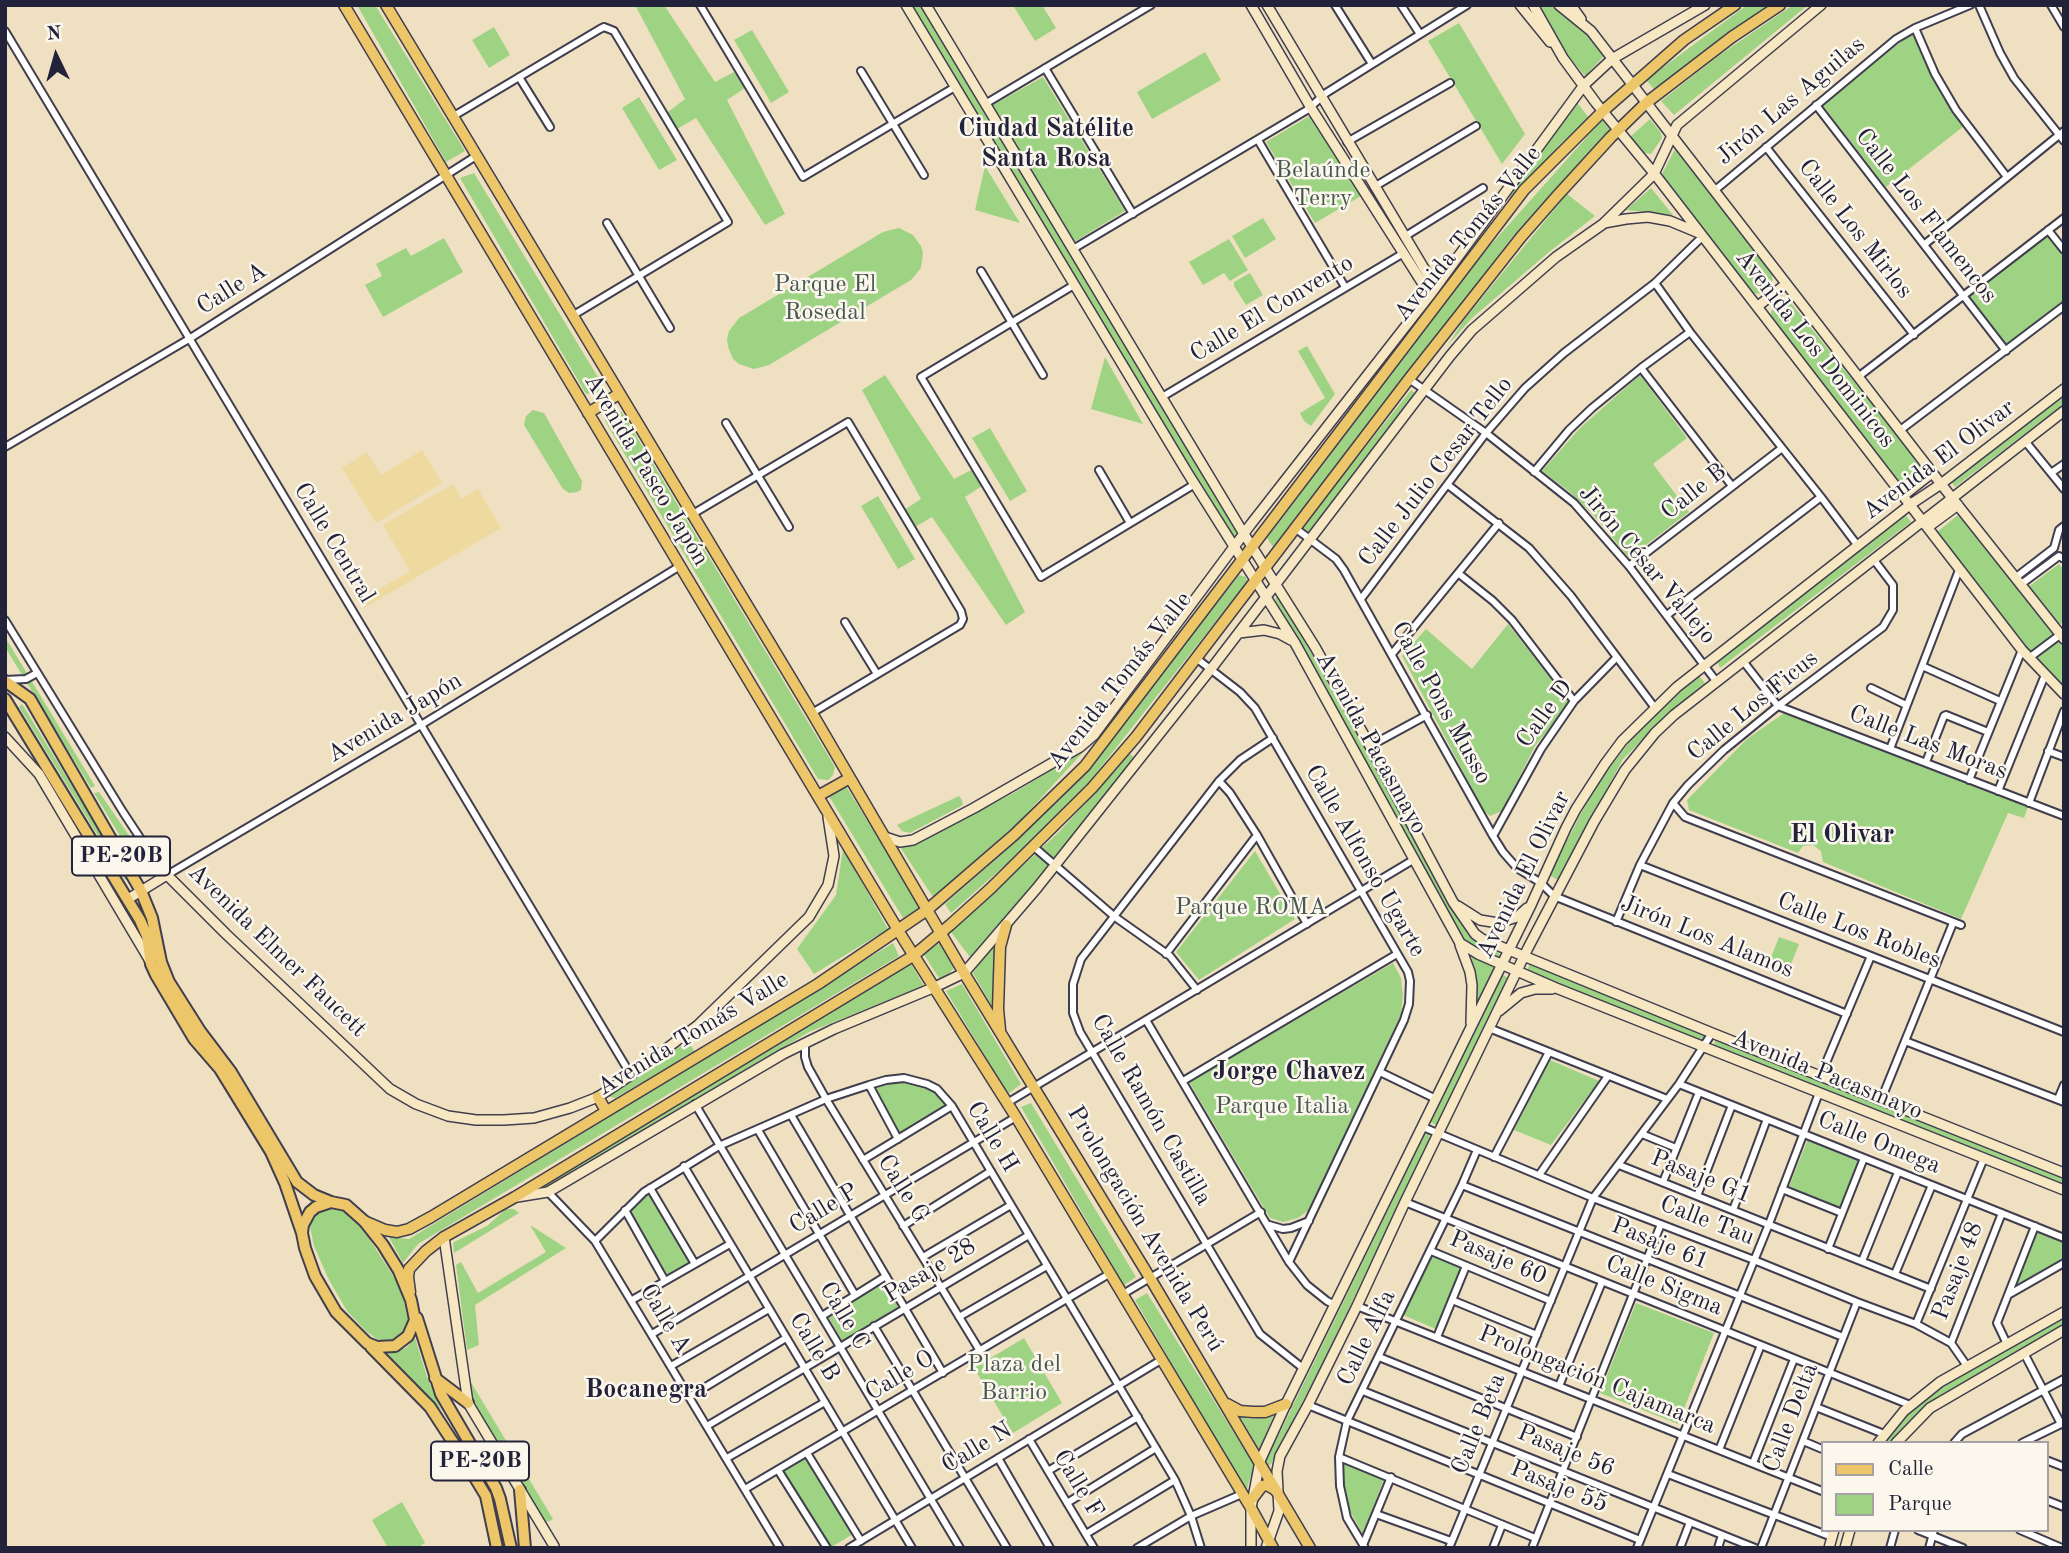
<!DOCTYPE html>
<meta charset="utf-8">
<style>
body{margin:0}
#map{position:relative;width:2069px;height:1553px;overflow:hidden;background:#efe0c1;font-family:"Old Standard TT",serif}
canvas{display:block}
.frame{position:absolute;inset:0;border:7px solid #22223b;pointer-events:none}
.legend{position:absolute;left:1821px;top:1441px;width:228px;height:91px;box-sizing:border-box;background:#fbf7ec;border:2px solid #a4a2a5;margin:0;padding:9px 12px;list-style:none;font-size:21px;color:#22223b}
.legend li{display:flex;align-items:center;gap:14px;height:35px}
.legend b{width:35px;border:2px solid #a4a2a5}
.north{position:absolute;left:21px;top:21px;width:70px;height:70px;-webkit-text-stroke:5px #fbf7ec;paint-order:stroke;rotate:355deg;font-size:19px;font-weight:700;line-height:28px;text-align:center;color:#22223b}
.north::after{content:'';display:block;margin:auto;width:24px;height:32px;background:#22223b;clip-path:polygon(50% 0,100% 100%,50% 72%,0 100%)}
</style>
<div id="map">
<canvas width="2069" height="1553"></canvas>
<div class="frame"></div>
<ul class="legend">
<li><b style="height:9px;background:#ecc669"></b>Calle</li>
<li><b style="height:19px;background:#9fd384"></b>Parque</li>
</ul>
<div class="north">N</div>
</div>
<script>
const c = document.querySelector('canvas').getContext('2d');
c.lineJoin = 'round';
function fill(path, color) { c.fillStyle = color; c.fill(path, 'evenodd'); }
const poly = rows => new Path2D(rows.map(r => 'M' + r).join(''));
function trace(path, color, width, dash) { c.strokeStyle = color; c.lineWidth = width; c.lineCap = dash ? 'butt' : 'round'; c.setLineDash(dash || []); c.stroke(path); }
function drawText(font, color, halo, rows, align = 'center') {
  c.font = font + ' "Old Standard TT",serif'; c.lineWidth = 5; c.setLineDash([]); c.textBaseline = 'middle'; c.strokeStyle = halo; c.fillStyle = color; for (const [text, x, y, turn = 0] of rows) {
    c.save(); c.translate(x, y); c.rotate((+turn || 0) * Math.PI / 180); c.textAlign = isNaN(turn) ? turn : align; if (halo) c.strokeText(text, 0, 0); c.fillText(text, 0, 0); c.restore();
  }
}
const green = poly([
 [357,5,375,5,465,151,446,162],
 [635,5,664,5,715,82,734,72,745,88,727,100,785,214,765,225,696,118,677,129,668,112,685,99],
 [906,5,926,5,1244,534,1233,546],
 [1017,5,1042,5,1056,28,1035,41,1014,7],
 [1538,5,1553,5,1583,30,1604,56,1585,76,1566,53],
 [1747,5,1769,5,1654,89,1646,80],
 [1793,5,1808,5,1674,115,1661,101,1721,54],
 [1459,23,1525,134,1502,164,1428,41],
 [494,27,510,55,489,68,472,40],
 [752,30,789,92,771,103,734,40],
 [1911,34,1915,36,1939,90,1964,126,1886,187,1823,106,1867,68],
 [1205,52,1221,80,1152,119,1137,92],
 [1043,77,1125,211,1074,242,991,106],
 [639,97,677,160,659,170,622,108],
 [1576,101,1589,118,1560,144,1513,200,1508,196],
 [1311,115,1361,196,1315,223,1266,142],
 [1650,119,1661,133,1662,138,1651,154,1645,153,1630,137],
 [1602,120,1610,129,1510,240,1273,547,1267,538,1479,258],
 [1675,149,1771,272,1773,280,1763,293,1754,294,1662,174],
 [985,166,1020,223,975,210],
 [474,173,601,382,602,392,586,394,460,178],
 [1651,188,1673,215,1626,210],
 [1567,194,1595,216,1549,252,1472,318,1448,345,1463,321],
 [1263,218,1276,239,1245,258,1232,236],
 [899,228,913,235,921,246,923,253,921,268,911,280,769,365,754,369,739,364,733,359,728,347,727,339,729,331,739,318,883,232],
 [2048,230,2064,250,2064,306,2006,351,1965,295],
 [444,238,463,272,383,317,365,285,382,276,376,264,406,248,411,256],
 [1229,239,1248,270,1230,281,1224,273,1203,285,1189,262],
 [1250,273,1263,295,1246,305,1234,286,1234,282],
 [1787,298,1921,465,1923,472,1902,486,1770,319,1772,309],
 [1307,346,1335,394,1311,426,1304,421,1300,413,1325,398,1298,351],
 [1105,357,1143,424,1091,409],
 [885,375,954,479,973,469,982,486,965,497,1025,612,1006,625,932,517,915,527,904,510,921,499,862,390],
 [1640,375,1687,438,1653,464,1689,512,1629,558,1596,518,1570,492,1542,471,1580,428],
 [1411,390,1416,394,1309,532,1302,527],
 [2064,392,2064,404,1955,487,1950,480],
 [533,410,544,413,582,481,581,490,577,492,569,493,563,489,524,425,526,416],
 [613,410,622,412,835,767,833,775,828,780,818,779,605,421,608,413],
 [990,428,1027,491,1010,501,972,438],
 [878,496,915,559,898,569,861,506],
 [1905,514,1911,522,1720,668,1717,661],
 [1958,515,2051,631,2064,643,2064,685,2042,666,1937,532],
 [2059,564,2064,570,2064,621,2058,626,2028,587],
 [1239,575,1246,577,1247,582,1089,782,1037,837,951,913,945,904,1004,852,1079,779],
 [1278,593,1468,935,1500,952,1498,959,1467,944,1460,938,1275,599],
 [1508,624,1570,703,1535,746,1502,811,1490,816,1484,811,1402,656,1426,629,1472,669],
 [5,637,95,786,91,788,5,647],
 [1698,675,1705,683,1663,720,1623,759,1558,880,1549,875,1596,785,1634,736],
 [22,704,129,879,125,880,19,707],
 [1787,711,2029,803,2024,818,2008,813,1961,919,1823,862,1821,851,1813,845,1803,846,1798,853,1689,810,1687,800,1747,739],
 [1085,750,1020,821,933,897,900,847,912,846,1012,794],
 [1130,754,1135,758,1047,868,970,957,951,932,1059,832],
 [844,783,921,908,903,918,827,793],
 [99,792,146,860,155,868,155,871,150,874,144,873,139,867,94,793],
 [959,796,962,800,963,805,910,833,902,831,897,825],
 [843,849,888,929,814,974,797,949,836,895],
 [1255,851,1295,919,1199,980,1176,952],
 [1779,937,1799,944,1786,977,1766,970],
 [996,940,993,968,994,1010,973,973],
 [893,943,899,956,418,1244,403,1263,389,1237,409,1239],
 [940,943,954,968,945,978,939,978,923,953],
 [1471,956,1496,967,1477,1005,1476,979],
 [910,962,924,986,809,1032,547,1187,539,1188],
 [1393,963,1401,978,1403,995,1401,1014,1309,1210,1298,1218,1283,1222,1270,1218,1189,1082],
 [1530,963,1707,1035,1704,1043,1527,971],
 [1503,975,1508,978,1437,1126,1431,1122],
 [962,984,1021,1084,1008,1094,946,991],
 [1717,1039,2064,1176,2064,1184,1713,1045],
 [688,1041,695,1052,615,1098,606,1096],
 [1550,1060,1599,1081,1551,1145,1514,1130],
 [906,1080,923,1085,931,1090,947,1106,900,1134,872,1086,887,1081],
 [1031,1103,1136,1277,1124,1285,1021,1107],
 [1425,1134,1429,1134,1430,1140,1321,1366,1271,1464,1268,1466,1266,1461],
 [1808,1139,1861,1160,1842,1211,1788,1189],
 [647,1193,649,1193,690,1262,667,1276,628,1210],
 [333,1206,343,1209,363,1229,395,1279,403,1297,408,1320,404,1331,394,1339,385,1341,377,1339,367,1332,347,1311,328,1278,314,1246,310,1227,312,1219,319,1211],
 [506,1209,514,1209,519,1213,454,1253,453,1243,456,1241,487,1226],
 [530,1225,566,1248,475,1305,479,1345,467,1350,456,1265,461,1262,478,1293,546,1252],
 [2036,1231,2064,1242,2064,1260,2021,1284,2016,1282],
 [1432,1254,1463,1267,1438,1330,1403,1315],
 [886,1280,903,1307,844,1344,828,1316],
 [1147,1293,1254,1465,1246,1492,1135,1300],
 [1636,1303,1714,1333,1678,1424,1600,1393],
 [2064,1316,2064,1326,1928,1405,1892,1443,1882,1443,1897,1421,1941,1387],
 [415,1338,428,1380,441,1410,388,1354,406,1348],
 [1024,1338,1062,1403,1013,1433,974,1368],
 [469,1379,553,1519,550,1521,545,1522,543,1519,473,1402],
 [1275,1412,1259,1450,1240,1416,1249,1419,1266,1418],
 [806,1458,853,1534,830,1548,783,1472],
 [1343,1459,1385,1476,1363,1535,1348,1507,1343,1486,1341,1461],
 [402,1502,425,1543,417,1548,388,1548,372,1520]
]);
const sand = poly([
 [422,450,442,483,376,523,342,468,367,452,381,475],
 [453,484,462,499,478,489,501,528,364,608,360,600,410,571,383,525]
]);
const street = poly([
 [700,5,803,177,955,87],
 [1335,5,1372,64],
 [1401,5,1420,34],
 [1979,5,2000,53,2014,78,2064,141],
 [2051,5,2064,27],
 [1915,28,1935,74,1956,110,2007,177],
 [5,31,631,1075],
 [1045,68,1133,214],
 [861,71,924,175],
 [519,77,550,127],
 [985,104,1151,5],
 [1816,105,2006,351],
 [452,117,600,29,604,27,614,31,728,222,572,316],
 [1258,140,1345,287],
 [1347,142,1450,83],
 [1766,147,1914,335],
 [1374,187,1476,126],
 [1714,191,1896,39,1915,28,1970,5],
 [607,223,670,328],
 [2048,230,2064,250],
 [1404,237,1483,188],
 [1925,244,2064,131],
 [1073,249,1307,110,1326,93,1467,5],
 [981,271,1043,375],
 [1655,283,1690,332,1821,497,1858,546],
 [1074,285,921,377,1041,577,1195,484],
 [1641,368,1732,486],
 [1858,377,2064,218],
 [1409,379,1486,433,1574,503,1629,566,1716,681],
 [1162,397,1402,254],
 [726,423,789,527],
 [1899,431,2064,306],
 [2025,441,2064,489],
 [5,447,189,339,476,156],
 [1099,470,1130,523],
 [1534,472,1569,430,1592,408,1641,368,1690,332],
 [2051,473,2064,464],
 [1448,485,1529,548,1571,596,1655,708],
 [691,515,848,422,961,611,963,619,960,625,812,713],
 [1295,528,1336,559,1344,570,1493,836,1503,852,1517,868,1541,883,1554,896,1847,1014],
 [1629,566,1782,448],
 [1458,573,1493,601,1512,620,1574,701],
 [2015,578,2054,548,2059,530,2064,526],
 [2020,585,2059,556,2064,559],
 [1361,599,1486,433,1525,388,1564,353,1655,283,1703,236],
 [1667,615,1821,497],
 [5,620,123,812,152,856,167,875,421,725,680,566],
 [845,622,877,674],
 [1392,654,1499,523],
 [1196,658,1240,692,1255,708,1408,972,1410,981,1409,1004,1404,1020,1289,1262],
 [2029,658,2061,634],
 [1743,661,1778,706,2064,816],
 [1922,666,2000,701],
 [5,680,26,679,37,673],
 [1871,688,1906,705],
 [1273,738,1240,760,1219,781,1081,959,1073,984,1073,1013,1080,1032,1092,1052,1260,1334,1304,1369],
 [1370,746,1427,715],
 [1890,749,1959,570],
 [2048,751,2064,757],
 [1926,762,1944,716,1946,715,1988,732],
 [1969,780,2022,650],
 [1219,781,1230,793,1257,835,1307,924],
 [1998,791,2045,675],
 [1673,803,1685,817,1961,925],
 [2029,803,2064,711],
 [1493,836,1541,749,1574,701,1616,658],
 [1034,847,1115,917,1170,956,1197,990],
 [1640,865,2064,1032],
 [1616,922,1640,865,1673,803,1688,785,1724,750,1778,706,1883,627,1893,610,1893,585,1874,560],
 [1166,954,1257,835],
 [1146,1020,1289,1262,1307,1285,1327,1301,1335,1305],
 [1489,1028,1667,1099],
 [1905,1041,2064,1102],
 [805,1043,805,1057,808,1067,826,1099,980,1351],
 [1380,1072,1436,1099],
 [1820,1077,1871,956],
 [1183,1081,1397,954],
 [1679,1084,2064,1238],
 [869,1085,898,1139],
 [2058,1099,2064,1085],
 [1881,1100,1953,923],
 [1007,1103,1413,860],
 [695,1104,960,1548],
 [791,1115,943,1373],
 [1423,1127,1593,1198,1754,1260,1857,1302,1916,1324,1951,1343,1967,1366],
 [758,1130,855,1295],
 [1642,1134,1676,1148],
 [1494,1157,1549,1052],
 [863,1160,952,1106],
 [1619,1165,1931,1289],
 [684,1166,912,1548],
 [1539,1175,1608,1076],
 [1663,1182,1699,1092],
 [1462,1185,1843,1337],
 [650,1188,695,1264],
 [1782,1189,1842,1213],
 [548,1192,595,1241,780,1548],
 [1697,1196,1732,1105],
 [1405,1202,1910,1405],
 [625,1210,665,1281],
 [1733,1210,1767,1119],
 [1269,1225,1283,1229,1291,1228,1309,1221],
 [903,1226,991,1171],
 [595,1241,644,1192,719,1146,826,1099,869,1085,886,1080,904,1078,927,1084,937,1089,952,1106,1175,1480,1191,1516,1201,1548],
 [1828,1249,1864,1158],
 [1431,1251,1551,1301],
 [923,1257,1011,1205],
 [1862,1261,1898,1172],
 [1895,1274,1932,1185],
 [1123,1294,1261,1212],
 [2008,1295,2064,1263],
 [632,1300,730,1244],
 [1452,1300,1537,1335],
 [1357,1306,1822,1491],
 [822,1316,886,1276],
 [959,1317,1047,1266],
 [1916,1324,1984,1158],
 [874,1326,1007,1548],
 [652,1334,1016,1117],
 [1437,1337,1466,1266],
 [1951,1343,2002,1213],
 [2007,1344,1997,1323,2035,1226],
 [2024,1353,2061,1424,2064,1425],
 [1379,1357,1577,1437],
 [671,1366,769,1309],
 [1559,1386,1602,1282],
 [1363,1391,1755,1548],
 [689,1397,786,1338],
 [1308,1405,1640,1540],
 [1816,1407,1884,1434],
 [707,1426,1029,1235],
 [1029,1439,1094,1548],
 [1803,1441,1822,1449],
 [1954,1443,1962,1434,2064,1379],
 [2022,1443,2061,1424],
 [1719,1450,1761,1345],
 [807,1453,861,1541],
 [1339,1457,1535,1538],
 [727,1458,825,1402],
 [998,1458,1050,1548],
 [2046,1460,2064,1467],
 [1753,1463,1794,1359],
 [778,1470,827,1548],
 [1048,1471,1138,1417],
 [1668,1474,1832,1537],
 [745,1489,1109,1274],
 [2046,1500,2064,1507],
 [1067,1503,1156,1448],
 [1376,1514,1451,1541],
 [1918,1530,1963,1548],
 [2020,1530,2062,1548],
 [1086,1534,1175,1480],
 [1363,1545,1391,1477],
 [849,1548,1161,1360],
 [1137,1548,1191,1516,1242,1494],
 [1365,1548,1347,1518,1340,1486,1339,1457,1347,1421,1462,1185,1477,1150],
 [1449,1548,1593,1198,1679,1084,1712,1033],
 [1493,1548,1502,1525],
 [1532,1548,1661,1224],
 [1637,1548,1769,1224,1819,1093],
 [1680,1548,1690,1522],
 [1718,1548,1722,1535],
 [1761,1548,1857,1302],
 [1890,1548,1895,1530],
 [1929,1548,1934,1530]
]);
const secondary = poly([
 [906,5,1187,472,1295,643,1460,943,1478,954,1556,988,2064,1190],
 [926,5,1244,534,1315,647,1370,746,1453,902,1475,934,1482,939,1712,1033,2064,1173],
 [1251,5,1311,108,1430,295],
 [1267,5,1428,275,1432,280,1440,282],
 [1520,5,1550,42],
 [1533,5,1563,58,1596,103,1657,177,2022,650,2064,694],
 [1559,5,1591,31,1941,484,2064,639],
 [1571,5,1581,19],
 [1604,223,1626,219,1648,217,1670,221,1699,233],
 [1758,306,1786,284],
 [1904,495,1932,473],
 [1928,527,1958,505],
 [1239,633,1264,630,1280,634,1291,640],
 [5,737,39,774,150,961],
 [885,837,900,842,913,840,974,808,1080,747,1094,735,1251,524,1430,295,1584,85,1612,59,1705,5],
 [128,899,167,875,226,934,390,1089,416,1104,448,1116,476,1120,504,1120,534,1118,570,1108,598,1097,631,1075,698,1025,809,917,828,885,834,856,828,817],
 [1458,906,1480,920,1498,923,1517,917,1527,908],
 [1460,945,1470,972,1472,985,1471,1023],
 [1499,1011,1521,993,1535,989,1552,989],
 [517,1197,548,1192,783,1054,834,1029,935,987,964,973,1037,888,1211,669,1450,356,1472,330,1556,257,1603,224,1654,174,1677,125,1821,5],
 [444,1237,468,1403,554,1546],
 [1878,1443,1904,1411,1940,1382,2064,1312],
 [1896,1443,1930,1408,2064,1330],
 [1251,1548,1251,1508,1260,1461,1286,1404,1531,905,1566,828,1576,809,1605,764,1622,741,1677,687,1911,504,1941,484,2064,389],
 [1266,1548,1279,1511,1277,1471,1280,1456,1308,1405,1357,1306,1405,1202,1528,948,1594,822,1625,770,1655,733,1674,715,2064,411],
 [1829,1548,1834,1530],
 [1845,1548,1850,1530]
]);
const primary = poly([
 [344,5,904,940,1016,1117,1251,1508,1273,1548],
 [386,5,812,713,964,973,1150,1278,1310,1548],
 [588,413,619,394],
 [818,796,850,778],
 [1000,1030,998,1009,1000,947,1006,925],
 [598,1097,606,1111],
 [364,1221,385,1230,397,1232,409,1229,431,1217,818,984,927,910,1014,835,1085,766,1524,190,1603,111,1684,40,1735,5],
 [410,1292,408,1277,409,1269,426,1251,444,1237,515,1197,913,956,950,925,990,889,1092,788,1136,737,1409,379,1521,237,1557,196,1611,137,1646,103,1732,37,1780,5],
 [1227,1404,1240,1411,1253,1412,1265,1412,1286,1404],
 [1253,1498,1262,1486,1267,1485,1277,1491]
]);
const highway = poly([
 [5,681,30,699,141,891,152,918,161,962,169,982,200,1031,231,1072,297,1182,314,1195,331,1202],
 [5,699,140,920,147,936,151,964,156,975,194,1039,220,1069,271,1152,285,1183,302,1233],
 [331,1202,346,1205,364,1221,383,1245,399,1271,411,1300,415,1320,408,1336,395,1346,377,1347,367,1343,336,1312,315,1276,305,1248,302,1233,303,1225,310,1212,316,1207,331,1202],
 [417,1318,441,1394,496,1488,500,1499,511,1548],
 [371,1347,430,1407,460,1453,486,1496,497,1548],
 [435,1378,468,1403],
 [520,1490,525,1548]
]);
const shields = [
 [121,856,98],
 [480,1461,98]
];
const shieldNames = [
 ["PE-20B",121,856],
 ["PE-20B",480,1461]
];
const streetNames = [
 ["Jirón Las Aguilas",1791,101,-40],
 ["Calle Los Flamencos",1926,216,52],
 ["Calle Los Mirlos",1855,229,52],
 ["Avenida Tomás Valle",1468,234,-51],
 ["Calle A",232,289,-32],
 ["Calle El Convento",1272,309,-31],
 ["Avenida Los Dominicos",1815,349,52],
 ["Avenida El Olivar",1939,460,-37],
 ["Avenida Paseo Japón",646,470,59],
 ["Calle Julio Cesar Tello",1436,472,-52],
 ["Calle B",1694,492,-38],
 ["Calle Central",334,543,59],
 ["Jirón César Vallejo",1647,565,50],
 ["Avenida Tomás Valle",1120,681,-52],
 ["Calle Pons Musso",1441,703,61],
 ["Calle Los Ficus",1753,706,-39],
 ["Calle D",1545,714,-54],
 ["Avenida Japón",395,718,-31],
 ["Avenida Pacasmayo",1371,743,61],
 ["Calle Las Moras",1928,743,21],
 ["Calle Alfonso Ugarte",1365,861,60],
 ["Avenida El Olivar",1524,875,-64],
 ["Calle Los Robles",1859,931,21],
 ["Jirón Los Alamos",1707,937,22],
 ["Avenida Elmer Faucett",277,951,44],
 ["Avenida Tomás Valle",693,1034,-31],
 ["Avenida Pacasmayo",1827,1075,22],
 ["Calle Ramón Castilla",1151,1110,60],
 ["Calle H",992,1137,59],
 ["Calle Omega",1879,1143,22],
 ["Pasaje G1",1701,1177,22],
 ["Calle G",903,1189,58],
 ["Calle P",824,1209,-31],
 ["Calle Tau",1707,1221,21],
 ["Prolongación Avenida Perú",1145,1229,59],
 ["Pasaje 61",1660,1244,22],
 ["Pasaje 60",1498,1258,23],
 ["Pasaje 28",930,1271,-31],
 ["Pasaje 48",1958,1271,-69],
 ["Calle Sigma",1664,1286,22],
 ["Calle C",844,1316,59],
 ["Calle A",665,1319,59],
 ["Calle Alfa",1367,1338,-64],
 ["Calle B",814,1347,59],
 ["Calle O",900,1376,-31],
 ["Prolongación Cajamarca",1597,1380,22],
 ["Calle Delta",1791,1418,-69],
 ["Calle Beta",1479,1424,-68],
 ["Calle N",977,1448,-31],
 ["Pasaje 56",1566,1451,22],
 ["Calle F",1078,1484,59],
 ["Pasaje 55",1559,1487,22]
];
const parkNames = [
 ["Belaúnde",1323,171],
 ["Terry",1323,199],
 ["Parque El",825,285],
 ["Rosedal",825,313],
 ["Parque ROMA",1251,908],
 ["Parque Italia",1282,1107],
 ["Plaza del",1014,1365],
 ["Barrio",1014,1393]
];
const neighbourhoodNames = [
 ["Ciudad Satélite",1046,129],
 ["Santa Rosa",1046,159],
 ["El Olivar",1842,835],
 ["Jorge Chavez",1289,1072],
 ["Bocanegra",646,1390]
];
fill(green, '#9fd384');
fill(sand, '#eeda9e');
trace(street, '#413e4f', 10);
trace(secondary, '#413e4f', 12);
trace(primary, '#413e4f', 13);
trace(highway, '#413e4f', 14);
trace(street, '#fff', 6);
trace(secondary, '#f7e8c3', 9);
trace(primary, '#ecc669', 10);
trace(highway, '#ecc669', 10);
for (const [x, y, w] of shields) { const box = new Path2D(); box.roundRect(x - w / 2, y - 19.5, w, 39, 5); c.fillStyle = '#fbf7ec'; c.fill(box); trace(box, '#22223b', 2); }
drawText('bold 23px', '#22223b', null, shieldNames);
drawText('24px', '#22223b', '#fbf7ec', streetNames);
drawText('24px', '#485751', '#fbf7ec', parkNames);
drawText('bold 26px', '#22223b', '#fbf7ec', neighbourhoodNames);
</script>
